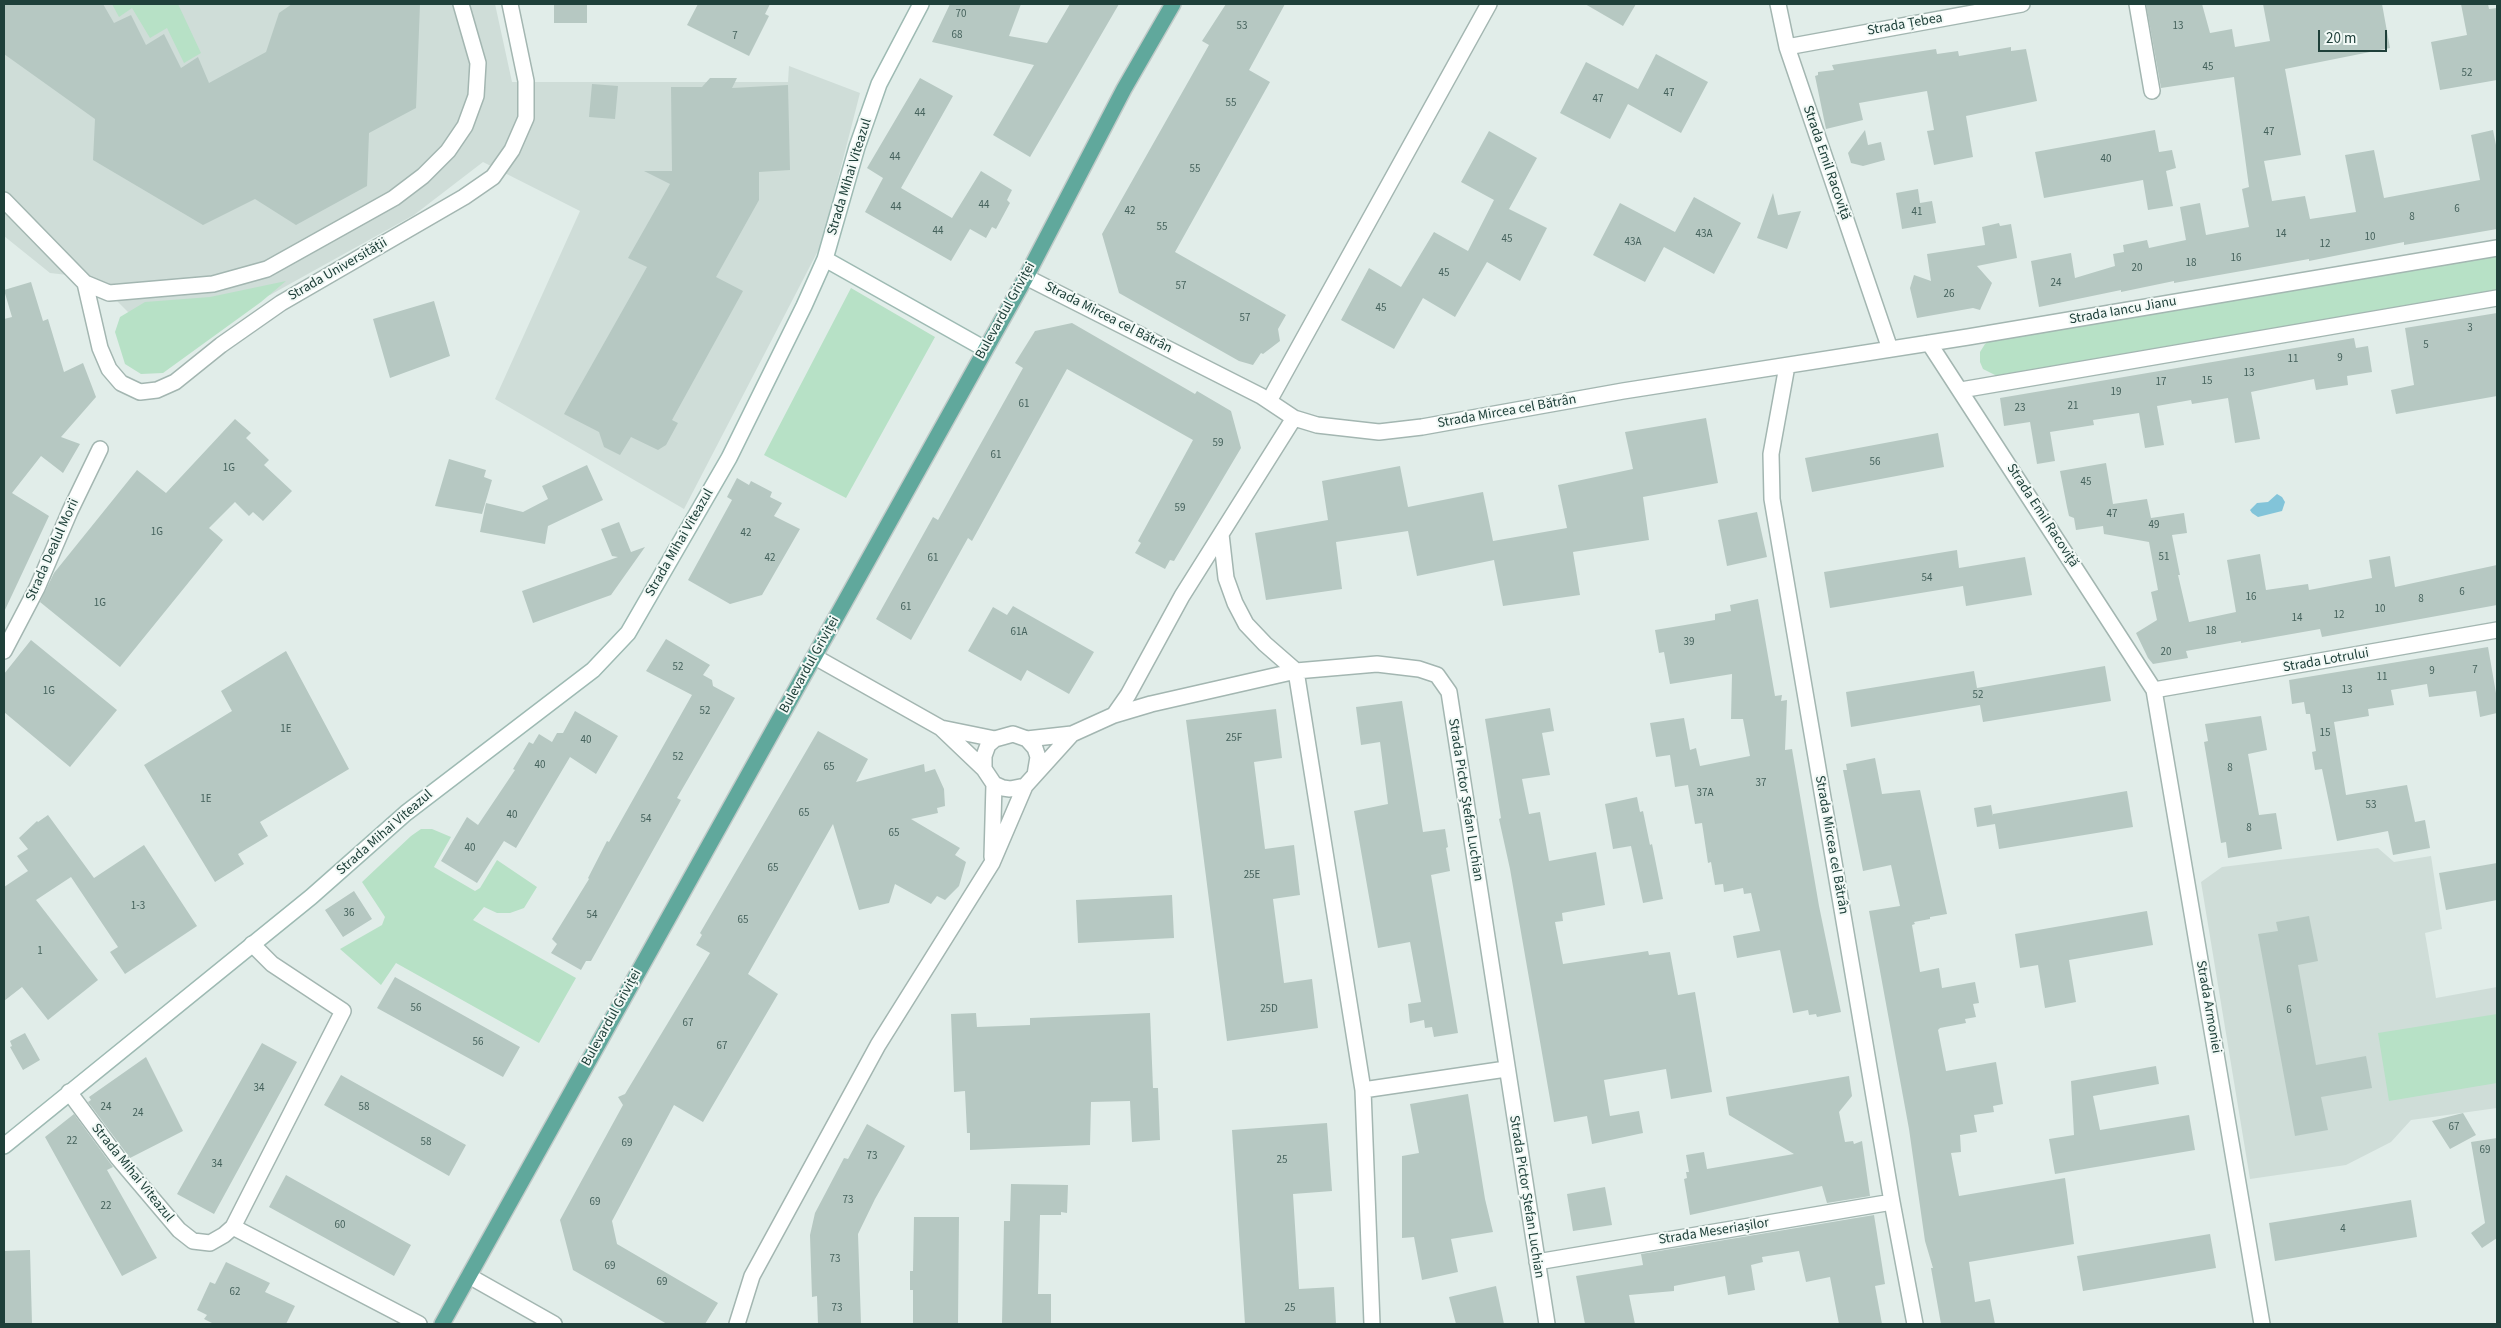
<!DOCTYPE html>
<meta charset="utf-8">
<style>
body{margin:0}
#map{position:relative;width:2501px;height:1328px;overflow:hidden;background:#e1ede9;font-family:"Source Sans 3",sans-serif}
canvas{display:block}
.frame{position:absolute;inset:0;border:5px solid #1f403a;pointer-events:none}
.scale{position:absolute;left:2318px;top:30px;width:69px;height:22px;box-sizing:border-box;border:2px solid #1f403a;border-top:0;padding-left:6px;font-size:15px;line-height:18px;white-space:nowrap;color:#1f403a;-webkit-text-stroke:4px #f2f9f6;paint-order:stroke}
</style>
<div id="map">
<canvas width="2501" height="1328"></canvas>
<div class="frame"></div>
<div class="scale">20 m</div>
</div>
<script>
const c = document.querySelector('canvas').getContext('2d');
c.lineJoin = 'round';
function fill(path, color) { c.fillStyle = color; c.fill(path, 'evenodd'); }
const poly = rows => new Path2D(rows.map(r => 'M' + r).join(''));
function trace(path, color, width, dash) { c.strokeStyle = color; c.lineWidth = width; c.lineCap = dash ? 'butt' : 'round'; c.setLineDash(dash || []); c.stroke(path); }
function drawText(font, color, halo, rows, align = 'center') {
  c.font = font + ' "Source Sans 3",sans-serif'; c.lineWidth = 4; c.setLineDash([]); c.textBaseline = 'middle'; c.strokeStyle = halo; c.fillStyle = color; for (const [text, x, y, turn = 0] of rows) {
    c.save(); c.translate(x, y); c.rotate((+turn || 0) * Math.PI / 180); c.textAlign = isNaN(turn) ? turn : align; if (halo) c.strokeText(text, 0, 0); c.fillText(text, 0, 0); c.restore();
  }
}
const built = poly([
 [4,4,495,4,512,82,788,82,789,66,860,93,821,245,684,509,495,399,580,211,483,162,414,215,270,295,212,308,128,312,94,278,50,273,4,236],
 [2378,848,2394,862,2431,856,2442,929,2425,933,2436,998,2497,987,2497,1108,2411,1120,2391,1142,2346,1165,2250,1179,2201,882,2222,867]
]);
const green = poly([
 [112,4,178,4,201,53,184,63,167,28,150,38,132,8,119,17],
 [2497,254,2497,293,1997,376,1983,369,1980,362,1980,352,1985,344,1992,339],
 [286,281,261,302,163,373,141,374,125,364,115,332,120,317,145,302,210,297],
 [851,288,935,337,846,498,764,455],
 [421,829,432,829,451,837,434,867,475,891,480,888,497,860,537,887,524,908,510,913,497,913,484,907,473,920,576,978,539,1043,396,963,381,985,340,949,382,925,385,917,362,882,411,836],
 [2497,1014,2497,1083,2389,1101,2378,1033]
]);
const water = poly([
 [2277,494,2282,497,2285,502,2282,511,2258,517,2252,513,2250,510,2257,503,2268,502]
]);
const building = poly([
 [4,4,103,4,114,23,131,15,146,45,164,34,181,68,198,57,209,83,266,52,279,13,292,4,420,4,416,108,369,133,367,186,296,225,255,199,203,225,93,160,95,119,4,54],
 [554,4,587,4,587,23,554,23],
 [698,4,770,4,765,14,769,16,749,56,687,25],
 [950,4,1021,4,1009,36,1047,43,1070,4,1119,4,1030,157,993,135,1034,65,932,42],
 [1226,4,1285,4,1249,70,1270,82,1175,252,1286,315,1278,329,1280,341,1263,354,1261,353,1253,365,1239,361,1119,293,1102,234,1209,45,1202,41],
 [1585,4,1636,4,1623,26],
 [2146,4,2202,4,2210,33,2232,29,2235,47,2270,41,2263,4,2382,4,2390,48,2285,69,2301,155,2264,161,2272,201,2305,196,2310,219,2356,212,2345,155,2374,150,2384,198,2480,180,2471,135,2493,130,2497,150,2497,229,2404,245,2404,242,2309,261,2309,259,2174,283,2174,281,2121,292,2121,290,2039,307,2031,261,2071,253,2075,278,2115,266,2113,254,2124,252,2123,245,2147,240,2149,248,2186,240,2180,207,2200,203,2206,235,2249,227,2242,189,2249,187,2234,77,2161,88],
 [2461,4,2488,4,2489,9,2497,8,2497,80,2440,90,2431,42,2467,35],
 [2011,47,2011,51,2026,49,2037,101,1966,116,1973,157,1934,165,1927,131,1934,130,1927,91,1859,103,1863,120,1826,129,1815,76,1818,75,1818,72,1834,70,1832,65,1936,49,1937,54,1958,51,1959,56],
 [1656,54,1708,82,1681,133,1628,104,1610,139,1560,113,1586,62,1638,89],
 [710,78,737,78,732,88,788,85,790,170,759,172,759,200,716,277,743,291,672,420,678,423,666,445,658,450,631,437,620,455,604,447,599,432,564,414,647,267,628,258,670,184,644,171,672,171,671,87,702,87],
 [920,78,953,96,901,188,952,218,981,171,1012,190,1007,200,1010,203,996,229,992,227,986,238,970,229,951,261,865,212,883,178,867,168],
 [592,84,618,86,615,119,589,117],
 [1865,130,1868,145,1881,142,1885,160,1863,166,1851,163,1848,153],
 [2155,130,2159,152,2172,150,2176,168,2166,171,2173,206,2148,210,2143,180,2044,198,2035,152],
 [1489,131,1537,158,1509,209,1547,228,1520,281,1487,262,1455,317,1423,298,1394,349,1341,320,1369,268,1401,287,1434,232,1468,251,1494,200,1461,182],
 [1918,189,1920,203,1932,201,1936,223,1902,229,1896,193],
 [1773,193,1778,215,1801,211,1787,249,1757,238],
 [1694,197,1741,223,1714,274,1664,247,1645,282,1593,255,1620,203,1675,232],
 [1999,223,2000,226,2011,224,2017,258,1977,266,1992,283,1980,310,1973,308,1917,318,1910,288,1914,275,1931,281,1927,254,1985,245,1982,227],
 [31,282,43,321,48,319,64,372,83,363,96,397,61,437,80,444,63,473,41,456,12,493,49,516,4,612,4,319,12,317,4,290],
 [434,301,450,356,390,378,373,319],
 [2497,313,2497,396,2396,414,2391,390,2414,385,2405,328],
 [1072,323,1195,394,1197,391,1231,411,1241,448,1174,561,1170,560,1165,569,1135,553,1141,543,1138,541,1193,440,1067,369,972,541,968,538,911,640,876,619,933,517,938,520,1023,368,1015,363,1035,331],
 [2354,338,2356,348,2368,346,2372,372,2347,376,2348,385,2316,390,2314,379,2251,392,2260,439,2235,443,2228,398,2192,404,2191,400,2157,406,2164,445,2145,448,2139,413,2093,420,2094,425,2050,432,2055,461,2037,464,2030,422,2004,426,2000,398],
 [1706,418,1718,483,1643,497,1649,540,1573,552,1580,595,1503,606,1494,560,1417,576,1408,531,1336,542,1342,589,1266,600,1255,533,1328,520,1322,481,1400,466,1408,507,1483,492,1493,541,1567,528,1558,485,1633,469,1625,432],
 [235,419,251,433,246,438,269,460,264,465,292,491,263,521,253,512,249,516,235,502,209,528,223,540,120,667,40,602,54,573,137,470,166,493],
 [1938,433,1944,467,1812,492,1805,458],
 [449,459,486,470,484,477,492,480,482,514,435,506],
 [2106,463,2113,504,2147,499,2151,518,2184,513,2187,533,2172,535,2180,575,2178,575,2189,622,2236,612,2227,560,2260,554,2266,590,2308,584,2309,590,2372,578,2369,560,2390,556,2395,587,2497,565,2497,605,2322,637,2320,629,2241,643,2241,641,2186,651,2188,658,2153,664,2148,658,2136,633,2157,620,2151,592,2158,590,2149,542,2104,534,2103,526,2076,530,2074,518,2069,516,2067,507,2060,471],
 [587,465,603,500,548,526,545,544,480,532,486,503,523,512,548,499,542,486],
 [737,478,749,485,751,481,772,492,770,497,782,503,774,516,800,529,762,595,730,604,688,580,732,500,727,497],
 [1757,512,1767,557,1727,566,1718,520],
 [619,522,631,552,645,547,611,595,533,623,522,591,618,557,612,556,601,529],
 [1957,550,1959,568,2025,557,2032,595,1966,606,1963,586,1830,608,1824,572],
 [1758,599,1775,696,1782,695,1781,701,1787,700,1785,750,1792,749,1819,906,1841,1012,1817,1017,1816,1014,1809,1015,1808,1010,1793,1013,1780,950,1737,958,1733,936,1760,931,1751,893,1744,894,1743,888,1724,892,1723,884,1715,885,1711,862,1708,863,1702,823,1695,824,1688,785,1675,787,1670,755,1656,757,1650,723,1684,718,1690,750,1696,748,1700,766,1750,756,1743,719,1731,719,1732,674,1670,684,1664,652,1659,653,1655,630,1715,620,1715,614,1731,611,1730,605],
 [1013,606,1094,652,1069,694,1027,670,1021,681,968,651,993,607,1007,615],
 [666,639,710,665,703,675,712,680,713,686,735,698,677,798,681,800,591,961,586,961,581,970,551,953,557,944,552,939,589,879,588,878,607,841,609,842,692,695,646,671],
 [31,640,117,710,70,767,4,712,4,674],
 [2488,647,2497,699,2497,713,2480,717,2476,691,2429,697,2427,684,2391,690,2394,705,2368,709,2369,716,2334,722,2346,795,2407,785,2415,822,2425,820,2430,848,2393,855,2388,831,2337,841,2322,769,2315,770,2312,752,2316,751,2310,714,2306,714,2304,702,2292,704,2289,680],
 [286,651,349,769,260,822,268,836,238,854,244,864,215,882,144,765,232,711,221,691],
 [2105,666,2111,701,1983,722,1980,705,1851,727,1846,692,1974,671,1977,688],
 [1402,701,1423,832,1445,829,1448,847,1446,848,1450,871,1431,875,1458,1033,1434,1037,1432,1027,1425,1028,1424,1020,1410,1023,1408,1004,1421,1002,1410,942,1378,948,1354,811,1388,804,1380,742,1361,745,1356,707],
 [1550,708,1554,731,1542,733,1550,775,1522,779,1529,814,1540,812,1549,861,1596,852,1605,905,1562,913,1563,921,1555,922,1563,964,1648,951,1649,955,1670,952,1678,995,1695,992,1712,1092,1671,1099,1666,1069,1604,1080,1610,1116,1639,1111,1643,1133,1592,1144,1587,1116,1554,1122,1510,869,1499,819,1501,818,1485,719],
 [1276,709,1282,758,1254,762,1265,849,1294,845,1300,895,1273,899,1284,983,1312,979,1318,1028,1227,1041,1186,720],
 [575,711,618,736,596,774,570,757,516,848,504,841,477,883,441,861,467,817,478,825,515,770,513,769,529,742,533,744,539,734,552,742,557,733,563,733],
 [2261,716,2267,750,2248,754,2259,815,2276,813,2282,849,2228,858,2226,842,2221,843,2204,742,2208,741,2205,724],
 [818,731,868,759,856,782,924,764,925,772,935,769,944,789,945,806,937,808,938,813,911,819,960,848,955,855,966,862,959,886,945,900,937,896,931,904,895,884,889,903,859,910,833,824,748,974,778,994,703,1122,674,1105,612,1221,617,1244,718,1303,705,1324,667,1324,573,1270,560,1220,623,1105,618,1097,625,1094,710,953,696,945,702,935,700,933],
 [1875,758,1882,794,1920,790,1947,914,1930,917,1930,919,1914,922,1915,924,1912,925,1920,972,1939,968,1942,988,1975,982,1979,1003,1973,1004,1976,1017,1965,1019,1966,1023,1940,1028,1938,1030,1946,1071,1996,1062,2003,1104,1993,1106,1994,1112,1974,1115,1977,1132,1960,1135,1961,1152,1951,1153,1959,1196,2065,1178,2074,1244,1969,1262,1975,1302,1990,1299,1995,1324,1941,1324,1931,1268,1933,1268,1925,1241,1909,1129,1869,911,1900,906,1891,865,1863,871,1843,770,1847,770,1846,764],
 [2127,791,2133,827,1999,849,1995,824,1977,827,1974,808,1991,805,1993,816,1993,814],
 [1637,797,1640,812,1643,811,1650,845,1652,844,1663,899,1643,903,1631,846,1613,849,1605,804],
 [48,815,94,878,144,845,197,926,125,974,110,952,118,947,71,877,36,900,98,980,48,1020,22,987,4,1001,4,887,28,871,17,856,28,849,19,838,37,821,38,822],
 [2497,863,2497,900,2446,910,2439,873],
 [354,891,372,919,343,937,325,910],
 [1172,895,1174,938,1078,943,1076,900],
 [2147,911,2153,945,2069,960,2076,1002,2045,1008,2038,965,2020,968,2015,934],
 [2309,916,2318,961,2298,965,2316,1065,2366,1056,2372,1088,2321,1097,2328,1130,2295,1136,2258,934,2278,931,2276,922],
 [395,977,520,1047,503,1077,377,1008],
 [976,1013,977,1027,1030,1025,1030,1018,1150,1013,1153,1088,1158,1088,1160,1140,1132,1142,1130,1101,1091,1102,1090,1145,970,1150,970,1133,967,1133,965,1091,954,1092,951,1014],
 [25,1033,40,1060,23,1070,10,1047,12,1046,10,1041],
 [262,1043,297,1062,214,1214,177,1194],
 [146,1057,183,1131,130,1158,88,1102,91,1100,89,1097],
 [2156,1066,2159,1084,2093,1096,2100,1130,2189,1115,2195,1150,2055,1174,2049,1139,2074,1135,2071,1081],
 [341,1075,466,1145,449,1176,324,1105],
 [1849,1076,1852,1096,1839,1112,1845,1142,1853,1141,1854,1144,1862,1141,1870,1196,1827,1203,1822,1186,1690,1215,1684,1179,1687,1178,1686,1172,1689,1172,1686,1155,1704,1152,1707,1169,1794,1154,1729,1115,1726,1097],
 [1468,1094,1485,1199,1493,1232,1451,1239,1458,1272,1422,1280,1414,1237,1402,1238,1402,1156,1419,1153,1410,1104],
 [2463,1113,2476,1135,2450,1149,2432,1121],
 [74,1114,113,1167,107,1170,157,1258,122,1276,45,1137],
 [1327,1123,1332,1191,1293,1194,1299,1289,1334,1287,1336,1324,1245,1324,1232,1130],
 [867,1124,905,1146,875,1199,858,1234,861,1324,818,1324,817,1296,812,1297,810,1235,815,1213,844,1158,848,1159],
 [2497,1138,2497,1238,2482,1248,2471,1233,2485,1223,2471,1142],
 [286,1175,411,1245,394,1276,269,1207],
 [1011,1184,1068,1185,1067,1213,1061,1212,1061,1215,1040,1215,1038,1294,1051,1294,1051,1324,1002,1324,1004,1221,1010,1221],
 [1605,1187,1612,1225,1573,1231,1567,1194],
 [2411,1200,2417,1237,2275,1261,2269,1223],
 [1874,1215,1885,1284,1875,1286,1882,1324,1839,1324,1830,1277,1806,1282,1799,1251,1762,1257,1763,1262,1751,1265,1755,1290,1728,1295,1725,1276,1674,1286,1674,1291,1629,1295,1635,1324,1585,1324,1576,1276,1643,1265,1641,1254],
 [914,1217,959,1217,958,1324,913,1324,913,1290,910,1290,910,1271,913,1271],
 [2210,1234,2216,1268,2083,1291,2077,1256],
 [30,1250,32,1324,4,1324,4,1251],
 [226,1262,270,1283,265,1292,295,1306,286,1324,214,1324,204,1319,207,1315,197,1310,210,1282,215,1284],
 [1496,1286,1504,1324,1456,1324,1449,1297]
]);
const street = poly([
 [1778,4,1787,47,1890,349],
 [2137,4,2152,91],
 [1787,47,2022,4],
 [4,200,85,283,109,293,213,284,267,269,394,198,423,176,448,151,465,126,476,96,478,63,461,4],
 [1026,277,1261,396,1294,418,1317,425,1379,432,1422,427,1623,391,1968,337,2497,248],
 [85,283,100,348,109,369,121,383,140,392,157,390,175,382,221,345,281,303,464,197,493,177,512,150,526,118,526,81,510,4],
 [1929,343,2154,690,2262,1324],
 [1787,366,1771,454,1772,499,1892,1202,1915,1324],
 [1961,390,2497,298],
 [1269,401,1489,4],
 [1221,534,1226,578,1235,603,1246,624,1265,644,1296,671,1363,1090,1372,1324],
 [4,651,37,588,70,511,100,449],
 [815,657,941,728,984,769,994,784,1003,788,1010,789,1025,786,1072,734],
 [2154,690,2497,630],
 [1114,715,1128,695,1182,596,1294,418],
 [941,728,995,739],
 [1027,739,1072,734,1114,715,1151,704,1296,671,1377,664,1419,669,1437,675,1449,692,1547,1324],
 [984,769,984,756,988,745,995,739,1013,734,1027,739,1035,748,1038,757,1035,775],
 [992,857,994,784],
 [1363,1090,1506,1069],
 [69,1092,118,1158,179,1230,193,1241,210,1243,224,1235,233,1227,343,1011,272,964,252,944],
 [233,1227,419,1324],
 [1537,1262,1892,1202],
 [469,1276,554,1324],
 [737,1324,752,1276,878,1045,992,863,1025,786]
]);
const secondary = poly([
 [825,259,985,349],
 [4,1146,311,897,406,813,593,670,628,633,729,458,804,306,825,259,857,147,879,84,921,4]
]);
const primary = poly([
 [442,1324,1026,277,1124,89,1173,4]
]);
const numberNames = [
 ["70",961,15],
 ["53",1242,27],
 ["13",2178,27],
 ["68",957,36],
 ["7",735,37],
 ["45",2208,68],
 ["52",2467,74],
 ["47",1669,94],
 ["47",1598,100],
 ["55",1231,104],
 ["44",920,114],
 ["47",2269,133],
 ["44",895,158],
 ["40",2106,160],
 ["55",1195,170],
 ["44",984,206],
 ["44",896,208],
 ["6",2457,210],
 ["42",1130,212],
 ["41",1917,213],
 ["8",2412,218],
 ["55",1162,228],
 ["44",938,232],
 ["43A",1704,235],
 ["14",2281,235],
 ["10",2370,238],
 ["45",1507,240],
 ["43A",1633,243],
 ["12",2325,245],
 ["16",2236,259],
 ["18",2191,264],
 ["20",2137,269],
 ["45",1444,274],
 ["24",2056,284],
 ["57",1181,287],
 ["26",1949,295],
 ["45",1381,309],
 ["57",1245,319],
 ["3",2470,329],
 ["5",2426,346],
 ["9",2340,359],
 ["11",2293,360],
 ["13",2249,374],
 ["15",2207,382],
 ["17",2161,383],
 ["19",2116,393],
 ["61",1024,405],
 ["21",2073,407],
 ["23",2020,409],
 ["59",1218,444],
 ["61",996,456],
 ["56",1875,463],
 ["1G",229,469],
 ["45",2086,483],
 ["59",1180,509],
 ["47",2112,515],
 ["49",2154,526],
 ["1G",157,533],
 ["42",746,534],
 ["51",2164,558],
 ["42",770,559],
 ["61",933,559],
 ["54",1927,579],
 ["6",2462,593],
 ["16",2251,598],
 ["8",2421,600],
 ["1G",100,604],
 ["61",906,608],
 ["10",2380,610],
 ["12",2339,616],
 ["14",2297,619],
 ["18",2211,632],
 ["61A",1019,633],
 ["39",1689,643],
 ["20",2166,653],
 ["52",678,668],
 ["7",2475,671],
 ["9",2432,672],
 ["11",2382,678],
 ["13",2347,691],
 ["1G",49,692],
 ["52",1978,696],
 ["52",705,712],
 ["1E",286,730],
 ["15",2325,734],
 ["25F",1234,739],
 ["40",586,741],
 ["52",678,758],
 ["40",540,766],
 ["65",829,768],
 ["8",2230,769],
 ["37",1761,784],
 ["37A",1705,794],
 ["1E",206,800],
 ["53",2371,806],
 ["65",804,814],
 ["40",512,816],
 ["54",646,820],
 ["8",2249,829],
 ["65",894,834],
 ["40",470,849],
 ["65",773,869],
 ["25E",1252,876],
 ["1-3",138,907],
 ["36",349,914],
 ["54",592,916],
 ["65",743,921],
 ["1",40,952],
 ["56",416,1009],
 ["25D",1269,1010],
 ["6",2289,1011],
 ["67",688,1024],
 ["56",478,1043],
 ["67",722,1047],
 ["34",259,1089],
 ["24",106,1108],
 ["58",364,1108],
 ["24",138,1114],
 ["67",2454,1128],
 ["22",72,1142],
 ["58",426,1143],
 ["69",627,1144],
 ["69",2485,1151],
 ["73",872,1157],
 ["25",1282,1161],
 ["34",217,1165],
 ["73",848,1201],
 ["69",595,1203],
 ["22",106,1207],
 ["60",340,1226],
 ["4",2343,1230],
 ["73",835,1260],
 ["69",610,1267],
 ["69",662,1283],
 ["62",235,1293],
 ["73",837,1309],
 ["25",1290,1309]
];
const streetNames = [
 ["Strada Țebea",1905,25,-10],
 ["Strada Emil Racoviță",1826,163,71],
 ["Strada Mihai Viteazul",850,177,-73],
 ["Strada Universității",338,270,-30],
 ["Bulevardul Griviței",1006,311,-61],
 ["Strada Iancu Jianu",2123,311,-10],
 ["Strada Mircea cel Bătrân",1108,318,27],
 ["Strada Mircea cel Bătrân",1507,412,-10],
 ["Strada Emil Racoviță",2042,516,57],
 ["Strada Mihai Viteazul",680,543,-60],
 ["Strada Dealul Morii",53,550,-66],
 ["Strada Lotrului",2326,661,-10],
 ["Bulevardul Griviței",810,665,-61],
 ["Strada Pictor Ștefan Luchian",1465,800,81],
 ["Strada Mihai Viteazul",385,833,-41],
 ["Strada Mircea cel Bătrân",1831,845,80],
 ["Strada Armoniei",2208,1007,80],
 ["Bulevardul Griviței",612,1018,-61],
 ["Strada Mihai Viteazul",132,1173,51],
 ["Strada Pictor Ștefan Luchian",1526,1197,81],
 ["Strada Meseriașilor",1714,1232,-9]
];
fill(built, '#cfddd8');
fill(green, '#b7e1c6');
fill(water, '#82c4d9');
fill(building, '#b6c8c2');
trace(street, '#a3b6b1', 18);
trace(secondary, '#9ebab3', 18);
trace(primary, '#c0cac8', 18);
trace(street, '#fff', 15);
trace(secondary, '#fff', 15);
trace(primary, '#60a89c', 15);
drawText('11px', '#45625c', null, numberNames);
drawText('14px', '#1f403a', '#f2f9f6', streetNames);
</script>
